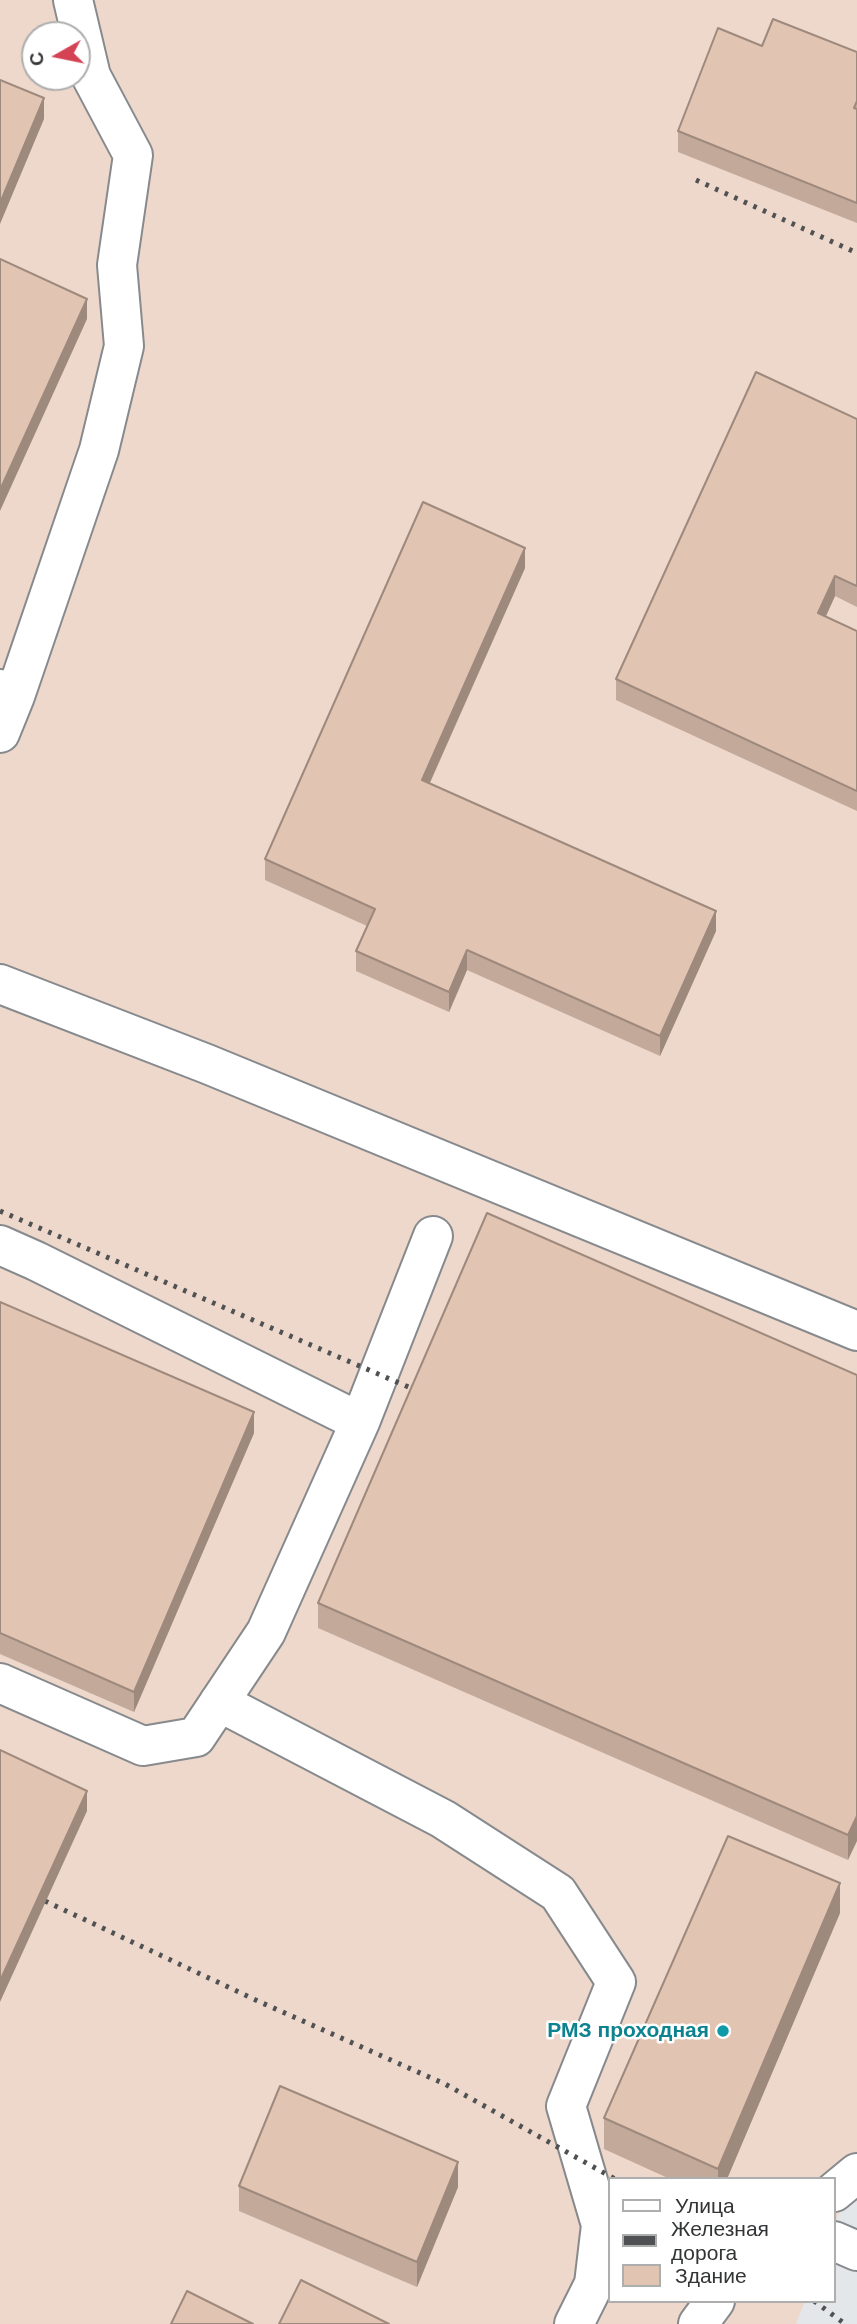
<!DOCTYPE html>
<meta charset="utf-8">
<style>
body{margin:0}
#map{position:relative;width:857px;height:2324px;overflow:hidden;background:#e4e7ea;font-family:Helvetica,sans-serif}
canvas{display:block}
.legend{position:absolute;left:608px;top:2177px;width:228px;height:126px;box-sizing:border-box;background:#fff;border:2px solid #adaeae;margin:0;padding:9px 12px;list-style:none;font-size:21px;color:#333435}
.legend li{display:flex;align-items:center;gap:14px;height:35px}
.legend b{width:35px;border:2px solid #adaeae}
.north{position:absolute;left:21px;top:21px;width:70px;height:70px;box-sizing:border-box;background:#fff;border:2px solid #adaeae;border-radius:50%;rotate:261deg;font-size:19px;font-weight:700;line-height:28px;text-align:center;color:#333435}
.north::after{content:'';display:block;margin:auto;width:24px;height:32px;background:#d34354;clip-path:polygon(50% 0,100% 100%,50% 72%,0 100%)}
</style>
<div id="map">
<canvas width="857" height="2324"></canvas>
<ul class="legend">
<li><b style="height:9px;background:#fff"></b>Улица</li>
<li><b style="height:9px;background:#4f5152"></b>Железная дорога</li>
<li><b style="height:19px;background:#e2c4b2"></b>Здание</li>
</ul>
<div class="north">С</div>
</div>
<script>
const c = document.querySelector('canvas').getContext('2d');
c.lineJoin = 'round';
function fill(path, color) { c.fillStyle = color; c.fill(path, 'evenodd'); }
const poly = rows => new Path2D(rows.map(r => 'M' + r).join(''));
function trace(path, color, width, dash) { c.strokeStyle = color; c.lineWidth = width; c.lineCap = dash ? 'butt' : 'round'; c.setLineDash(dash || []); c.stroke(path); }
function drawText(font, color, halo, rows, align = 'center') {
  c.font = font + ' Helvetica,sans-serif'; c.lineWidth = 5; c.setLineDash([]); c.textBaseline = 'middle'; c.strokeStyle = halo; c.fillStyle = color; for (const [text, x, y, turn = 0] of rows) {
    c.save(); c.translate(x, y); c.rotate((+turn || 0) * Math.PI / 180); c.textAlign = isNaN(turn) ? turn : align; if (halo) c.strokeText(text, 0, 0); c.fillText(text, 0, 0); c.restore();
  }
}
const industrial = poly([
 [0,0,857,0,857,2167,834,2226,834,2179,610,2179,610,2301,805,2301,796,2324,0,2324],
 [35,35,77,35,77,77,35,77]
]);
const minor = poly([
 [0,689,15,696,0,733],
 [15,696,99,450,124,346,117,265,133,155,91,76,73,0],
 [0,984,207,1064,857,1331],
 [0,1245,36,1261,360,1422,433,1236],
 [0,1683,143,1746,196,1737,266,1632,360,1422],
 [219,1702,443,1819,558,1893,616,1982,566,2106,601,2225,594,2284,574,2324],
 [834,2192,857,2173],
 [834,2241,857,2251],
 [698,2324,715,2301]
]);
const rail = poly([
 [696,180,857,253],
 [0,1211,420,1392],
 [45,1901,260,2002,445,2084,615,2179],
 [814,2301,845,2324]
]);
const wall = poly([
 [762,46,857,52,857,223,678,152,678,131],
 [857,419,857,607,835,596,825,617,857,631,857,811,616,700,616,679],
 [525,568,430,783,716,931,660,1056,467,970,449,1012,356,971,356,951,367,926,265,880,265,859],
 [0,1302,254,1433,134,1712,0,1654],
 [857,1375,848,1860,318,1628,318,1603],
 [840,1913,727,2179,670,2179,604,2149,604,2118],
 [239,2186,458,2187,417,2287,239,2211]
]);
const shadedWall = poly([
 [44,98,44,119,0,224,0,203],
 [87,299,87,319,0,511,0,490],
 [525,548,525,568,422,800,422,780],
 [835,576,835,596,818,634,818,613],
 [716,911,716,931,660,1056,660,1036],
 [467,950,467,970,449,1012,449,992],
 [254,1412,254,1433,134,1712,134,1692],
 [87,1791,87,1811,0,2002,0,1981],
 [857,1816,857,1841,848,1860,848,1835],
 [840,1883,840,1913,727,2179,718,2179,718,2169],
 [458,2162,458,2187,417,2287,417,2262]
]);
const building = poly([
 [773,19,857,52,857,101,854,108,857,109,857,203,678,131,718,28,762,46,773,19],
 [0,80,44,98,0,203,0,80],
 [0,259,87,299,0,490,0,259],
 [756,372,857,419,857,586,835,576,818,613,857,631,857,791,616,679,756,372],
 [423,502,525,548,422,780,716,911,660,1036,467,950,449,992,356,951,375,909,265,859,423,502],
 [487,1213,857,1375,857,1816,848,1835,318,1603,487,1213],
 [0,1302,254,1412,134,1692,0,1633,0,1302],
 [0,1750,87,1791,0,1981,0,1750],
 [728,1836,840,1883,718,2169,604,2118,728,1836],
 [280,2086,458,2162,417,2262,239,2186,280,2086],
 [301,2280,389,2324,279,2324,301,2280],
 [187,2291,253,2324,171,2324,187,2291]
]);
const markers = [
 [723,2031,7,"#0f9aa8"]
];
const cultureNames = [
 ["РМЗ проходная",709,2031]
];
fill(industrial, '#eed7cb');
trace(minor, '#878a8d', 42);
trace(minor, '#fff', 38);
trace(rail, '#4f5152', 5, [3.5, 7]);
fill(wall, '#c2a999');
fill(shadedWall, '#9e897d');
fill(building, '#e2c4b2');
trace(building, '#9e897d', 2);
for (const [x, y, r, color] of markers) { const dot = new Path2D(); dot.arc(x, y, r, 0, 2 * Math.PI); c.fillStyle = color; c.fill(dot); trace(dot, '#fff', 2.5); }
drawText('bold 21px', '#0d838f', '#fff', cultureNames, 'right');
</script>
